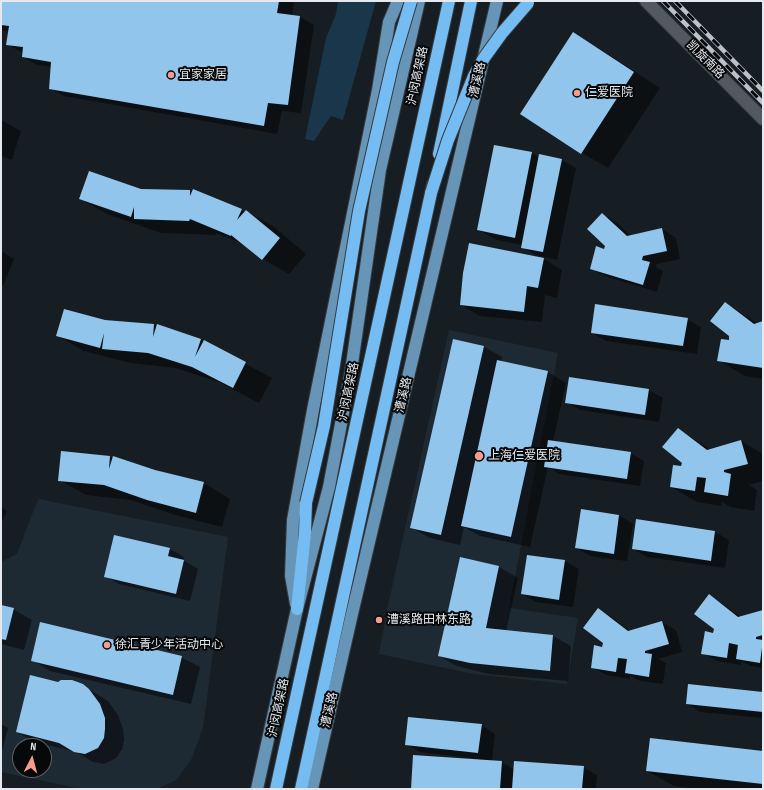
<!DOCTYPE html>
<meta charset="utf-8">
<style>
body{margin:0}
#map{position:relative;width:764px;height:790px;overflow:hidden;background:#171e23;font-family:"Sofia Sans Condensed",sans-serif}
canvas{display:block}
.frame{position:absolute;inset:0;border:2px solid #e5e9ed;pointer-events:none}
.north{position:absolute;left:12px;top:738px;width:40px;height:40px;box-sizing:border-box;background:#06080a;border:1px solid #5f6265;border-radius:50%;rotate:6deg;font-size:11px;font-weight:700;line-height:16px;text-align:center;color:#e5e9ed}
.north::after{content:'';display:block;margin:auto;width:14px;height:18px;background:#f49d8c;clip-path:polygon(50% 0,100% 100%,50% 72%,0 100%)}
</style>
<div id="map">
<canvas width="764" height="790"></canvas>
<div class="frame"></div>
<div class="north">N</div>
</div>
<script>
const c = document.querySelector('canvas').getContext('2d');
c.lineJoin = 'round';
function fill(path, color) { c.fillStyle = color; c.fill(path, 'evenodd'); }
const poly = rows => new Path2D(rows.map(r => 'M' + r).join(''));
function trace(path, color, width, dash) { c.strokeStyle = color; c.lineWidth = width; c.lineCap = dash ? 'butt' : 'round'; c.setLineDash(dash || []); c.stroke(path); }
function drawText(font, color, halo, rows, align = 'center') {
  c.font = font + ' "Sofia Sans Condensed","Noto Sans SC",sans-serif'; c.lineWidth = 4; c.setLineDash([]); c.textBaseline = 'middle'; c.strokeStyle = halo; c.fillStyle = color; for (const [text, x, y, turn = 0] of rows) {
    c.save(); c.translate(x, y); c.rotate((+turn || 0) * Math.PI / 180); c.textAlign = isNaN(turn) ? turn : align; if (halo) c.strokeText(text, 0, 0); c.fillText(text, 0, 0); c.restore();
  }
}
const built = poly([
 [449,330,558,353,509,608,578,618,567,684,474,674,379,654,387,610],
 [38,499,228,537,203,728,191,760,176,780,157,789,82,789,1,772,1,562,17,554],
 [20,746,44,746,44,770,20,770]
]);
const green = poly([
 [338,1,376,1,343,120,331,116,314,141,305,139,326,38,336,14]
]);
const shadow = poly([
 [1,1,294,1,292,16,300,17,314,25,301,113,282,111,277,134,64,96,50,88,51,67,37,65,23,57,23,53,7,44,9,31,1,30],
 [573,34,600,49,660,88,608,168,582,153],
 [1,120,21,131,12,160,1,156],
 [495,146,532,153,540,158,562,160,576,168,557,260,536,255,522,247,522,245,497,240,478,230],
 [140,190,190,191,245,212,246,211,273,226,306,254,289,274,263,259,246,245,216,233,216,235,161,233,107,214,80,199],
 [602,214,616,222,631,236,662,229,676,238,680,259,657,264,656,267,663,271,657,292,605,276,591,268,605,250,606,245],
 [470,245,544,259,562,270,557,298,545,295,542,322,480,316,461,305],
 [1,251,14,259,3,286,1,285],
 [725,303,759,324,763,322,763,379,745,376,718,360,730,341],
 [687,319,701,327,697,354,606,341,592,333],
 [105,321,154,325,201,340,272,378,259,403,219,382,175,368,130,363,84,351,58,336],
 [483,346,502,357,501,362,548,372,566,383,553,442,630,453,644,461,640,486,559,474,548,467,530,547,480,536,464,527,460,545,430,538,412,528],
 [649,390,663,398,659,422,580,410,566,402],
 [678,429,711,450,741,441,763,454,763,481,749,485,757,490,754,511,731,507,722,502,721,506,697,502,671,487,682,467,683,462],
 [62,452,110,457,155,471,204,483,230,499,222,527,175,515,131,500,86,495,59,480],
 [1,507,7,511,1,524],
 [582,510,619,515,633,524,627,561,590,556,576,548],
 [715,532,729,540,725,568,647,557,633,549],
 [115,536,170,549,184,557,183,560,198,569,190,601,119,584,105,576],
 [461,559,499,567,518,578,506,631,553,636,571,646,568,681,489,674,457,666,439,656],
 [565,561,579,569,573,607,536,602,522,594],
 [710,596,723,604,741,617,763,611,763,668,751,666,741,661,741,665,717,661,703,653,714,634,715,629],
 [1,606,13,609,32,620,24,650,1,644],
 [599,610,613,618,630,631,662,622,676,630,682,652,658,659,666,663,663,684,640,681,630,675,630,679,606,675,592,667,603,648,604,643],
 [181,657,200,667,191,704,50,671,32,660],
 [58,683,82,685,108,701,118,715,123,729,124,740,122,749,116,758,104,764,93,762,76,752,36,742,17,732],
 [763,693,763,718,701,712,687,704],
 [1,724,8,728,2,751,1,751],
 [481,725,495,734,492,761,501,762,514,769,583,767,597,775,596,789,412,789,479,761,479,759,420,752,406,744],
 [763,752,763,789,702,789,674,786,647,771]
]);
const building = poly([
 [1,1,279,1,277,13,300,16,288,105,268,103,264,126,49,89,51,62,22,57,23,47,6,45,9,26,1,25],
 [573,32,634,72,581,154,520,114],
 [494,145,532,152,515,238,477,230],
 [539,154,562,159,543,252,521,248],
 [89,171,141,189,190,190,190,196,193,189,242,209,237,220,246,210,280,238,262,260,231,235,231,236,190,219,189,221,134,219,134,207,131,217,79,199],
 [602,213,627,236,662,228,667,251,643,256,642,260,650,262,643,285,590,269,596,246,604,249,605,246,587,229],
 [469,243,544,258,538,288,527,286,524,312,460,305,463,273],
 [725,302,754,324,763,321,763,368,717,361,721,339,729,340,729,336,710,321],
 [595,304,688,318,683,346,591,333],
 [64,309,105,320,154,324,153,337,157,324,201,339,195,357,204,340,246,362,233,388,192,367,148,353,102,349,104,333,100,348,56,336],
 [453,339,484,346,441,535,410,528],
 [497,360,548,371,511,537,461,526],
 [569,377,649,389,645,415,565,403],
 [678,428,707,450,741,440,748,464,724,470,724,472,731,474,728,496,704,492,706,478,697,477,695,491,670,487,673,465,681,466,682,463,662,447],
 [548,440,631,452,627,479,544,467],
 [61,451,110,456,109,469,113,456,155,470,204,482,196,513,147,500,104,485,58,481],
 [581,509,619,515,614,554,575,548],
 [636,519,715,531,711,561,632,549],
 [114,535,170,548,168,556,184,560,176,594,104,577],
 [527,555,565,560,559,600,521,594],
 [460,557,499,566,486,628,553,635,550,671,470,663,438,656],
 [709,594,738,617,763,610,763,635,756,637,756,639,763,640,760,663,736,659,738,645,729,643,727,658,701,654,705,631,713,633,714,629,694,614],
 [1,605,14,608,6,640,1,639],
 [598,608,628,631,662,621,669,644,645,651,645,653,652,654,649,677,625,673,627,659,618,658,616,672,591,668,594,645,602,647,603,643,583,628],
 [40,622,182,656,173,695,31,661],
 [30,675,58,682,61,680,72,680,83,684,89,689,100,704,105,718,105,729,104,738,98,748,85,754,74,752,59,743,16,732],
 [688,684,763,692,763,712,686,704],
 [408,717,482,724,478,753,405,745],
 [650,738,763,751,763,784,646,771],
 [413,755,502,761,500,789,411,789],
 [514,761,584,766,582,789,512,789]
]);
const street = poly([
 [646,1,763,119]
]);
const primary = poly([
 [296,604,291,576,293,520,313,410,378,90,389,22,398,1],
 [257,789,297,609,329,487,351,371,380,170,419,1],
 [312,789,352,614,497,1]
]);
const highway = poly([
 [439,154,471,1],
 [297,609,305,533,306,503],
 [276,789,449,1],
 [301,789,433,184]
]);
const rail = poly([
 [663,1,763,103],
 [675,1,763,91]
]);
const highwayBridge = poly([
 [431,193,448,140,474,76,484,58,502,33,528,3],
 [306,503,324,426,359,211,393,62,411,1]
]);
const markers = [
 [171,75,4,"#f49d8c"],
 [577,93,4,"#f49d8c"],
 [479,456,5,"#f49d8c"],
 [379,620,4,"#f49d8c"],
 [107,645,4,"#f49d8c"]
];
const streetNames = [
 ["凯旋南路",705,60,45],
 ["沪闵高架路",418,76,-78],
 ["漕溪路",478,80,-77],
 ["沪闵高架路",349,392,-78],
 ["漕溪路",404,395,-77],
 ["沪闵高架路",279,708,-78],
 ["漕溪路",330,710,-77]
];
const poiNames = [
 ["宜家家居",179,75],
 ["仁爱医院",585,93],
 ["上海仁爱医院",488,456],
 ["漕溪路田林东路",387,620],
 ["徐汇青少年活动中心",115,645]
];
fill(built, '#1e2a33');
fill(green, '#19364a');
fill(shadow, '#0007');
fill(building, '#91c5ec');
trace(street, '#363a3e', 14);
trace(primary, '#363a3e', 14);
trace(highway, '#363a3e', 14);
trace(street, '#525a60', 12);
trace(primary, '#6695b7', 12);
trace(highway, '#74bcf1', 12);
trace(rail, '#bdc1c5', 4.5);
trace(rail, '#06080a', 3, [9]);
trace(highwayBridge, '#363a3e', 14, []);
trace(highwayBridge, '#74bcf1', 12);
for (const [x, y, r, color] of markers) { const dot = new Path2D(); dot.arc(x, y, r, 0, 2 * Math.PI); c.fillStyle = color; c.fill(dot); trace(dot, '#06080a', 1.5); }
drawText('12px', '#e5e9ed', '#06080a', streetNames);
drawText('12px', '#e5e9ed', '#06080a', poiNames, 'left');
</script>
